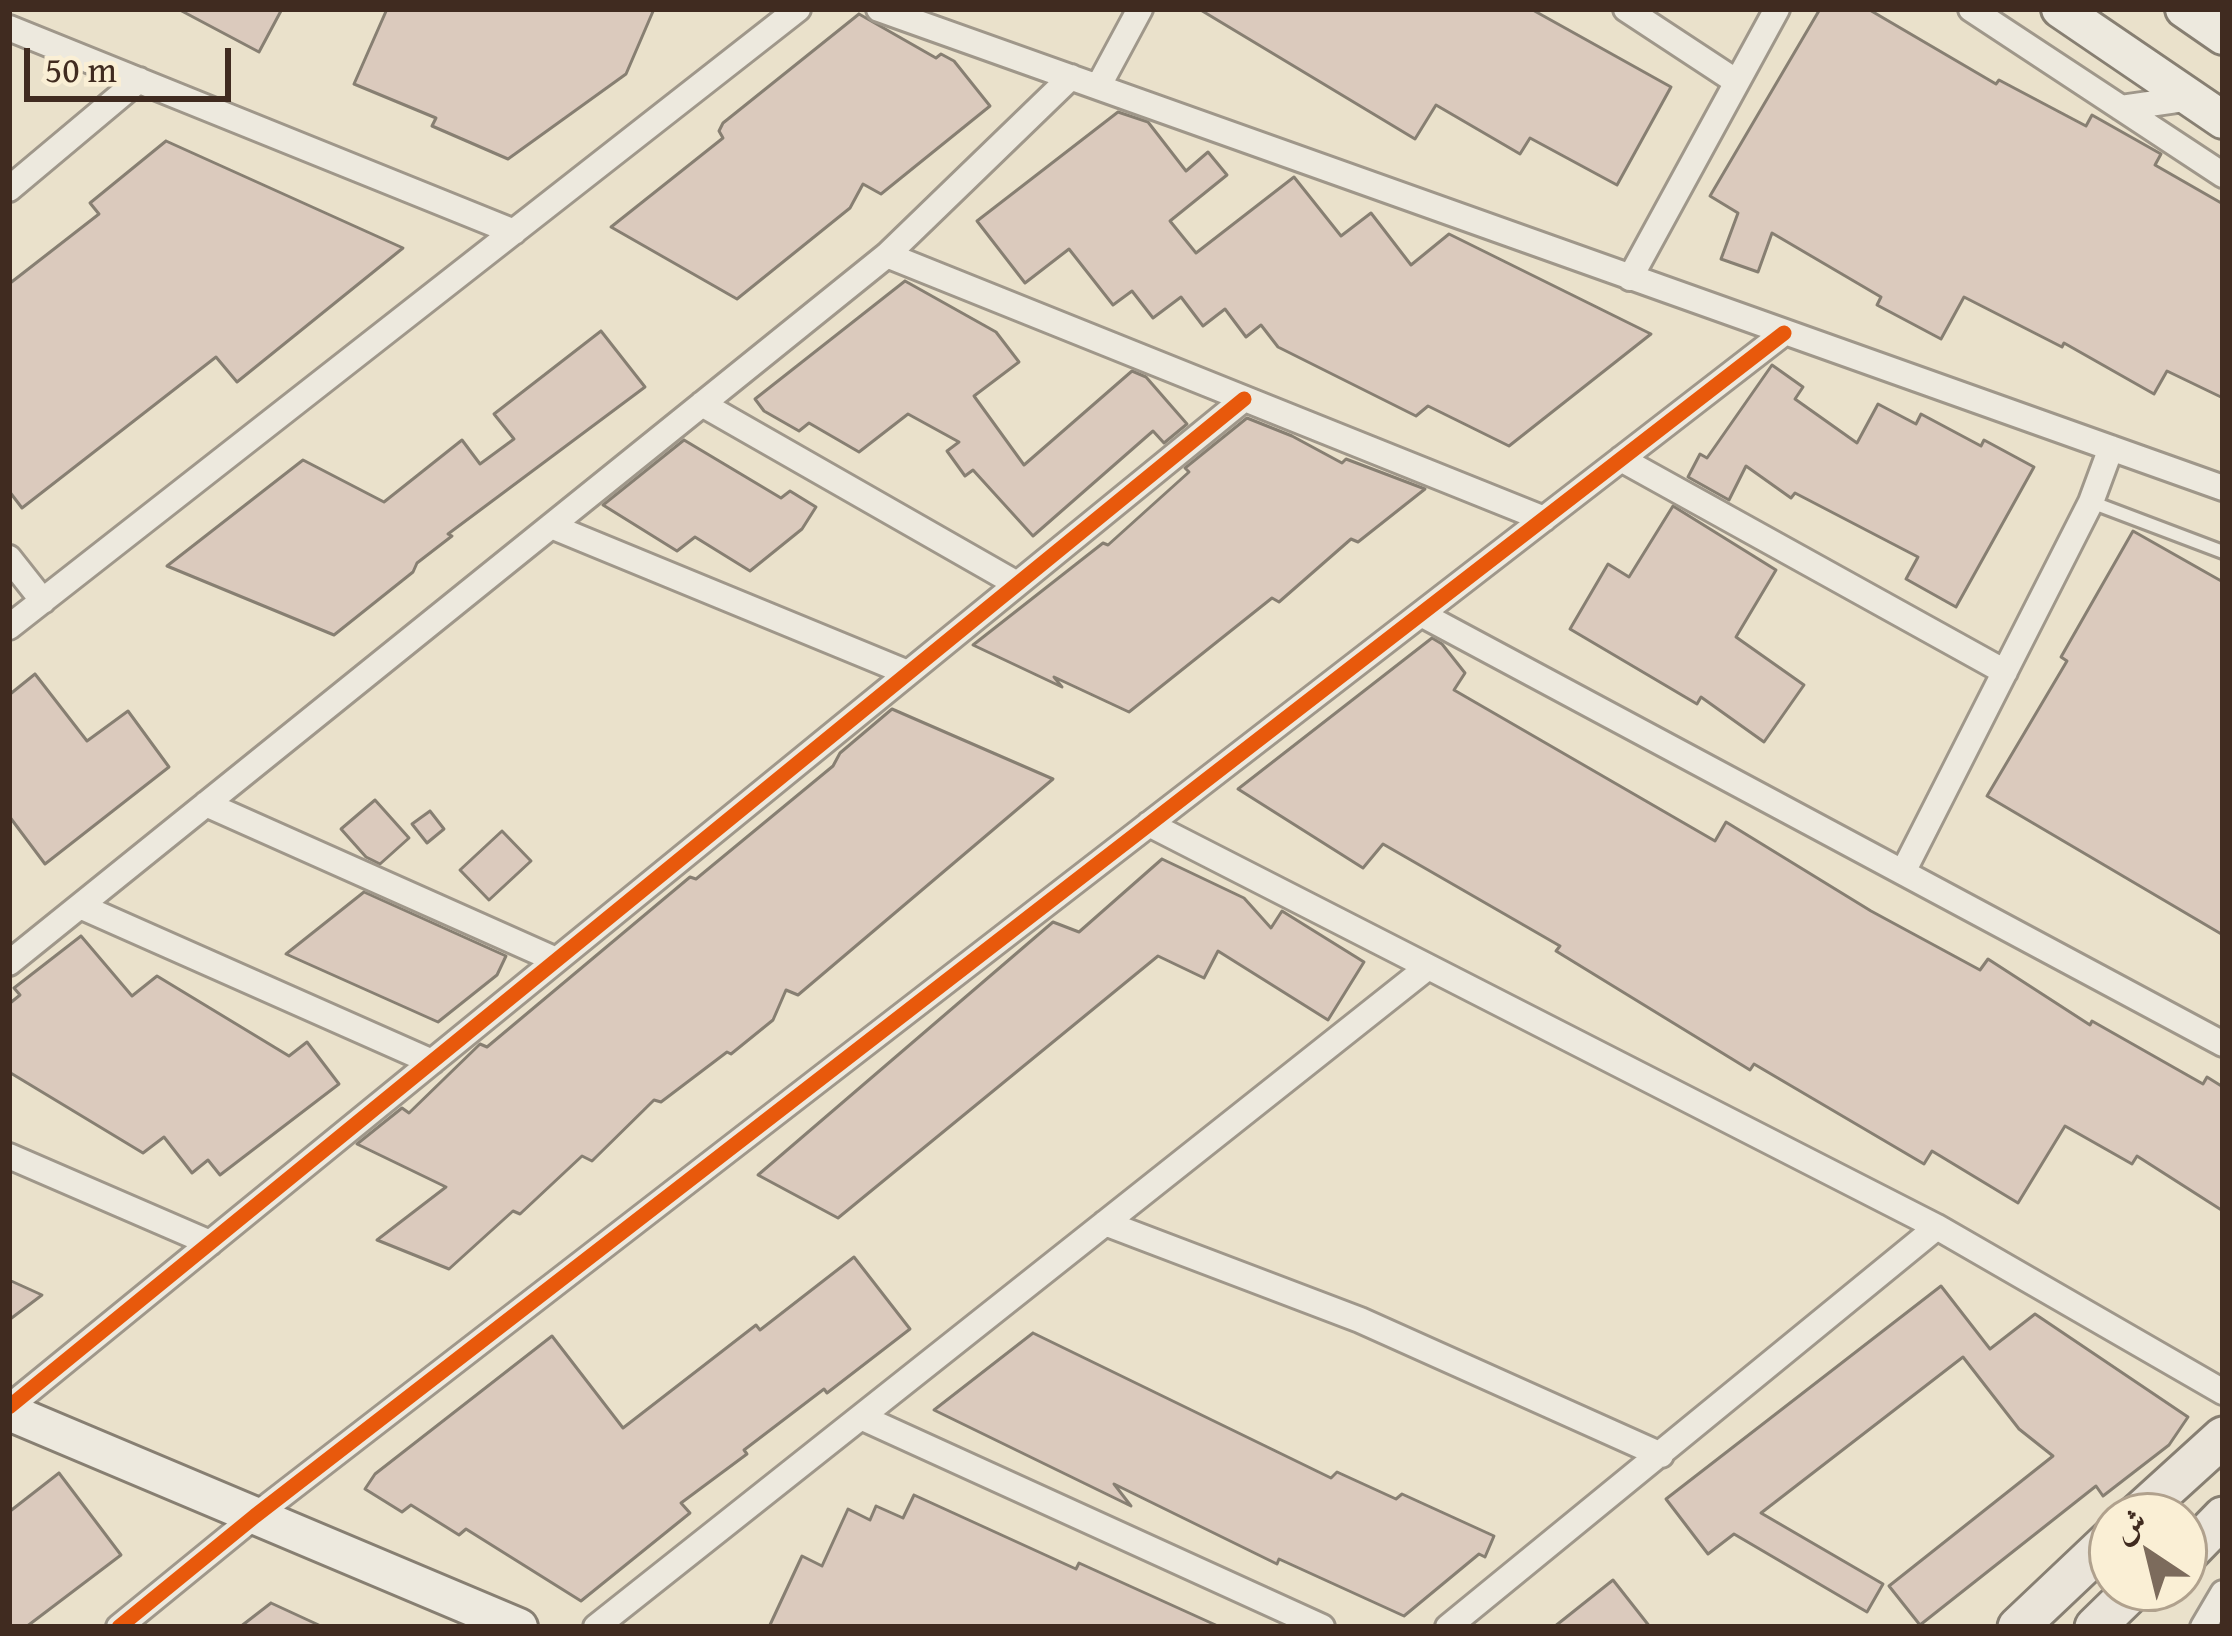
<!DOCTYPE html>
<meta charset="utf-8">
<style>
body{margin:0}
#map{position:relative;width:2232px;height:1636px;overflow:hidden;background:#eae1cb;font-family:"Gentium Book Plus",Amiri,serif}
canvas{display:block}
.frame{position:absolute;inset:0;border:12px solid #402b20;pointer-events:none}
.north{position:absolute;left:2088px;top:1492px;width:120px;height:120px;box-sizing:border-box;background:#faefd5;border:3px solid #b0a18d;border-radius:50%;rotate:325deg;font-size:33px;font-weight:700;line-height:48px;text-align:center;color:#402b20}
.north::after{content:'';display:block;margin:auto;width:42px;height:54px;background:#7c6b5c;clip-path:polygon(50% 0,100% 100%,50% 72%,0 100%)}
.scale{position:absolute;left:24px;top:48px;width:207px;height:54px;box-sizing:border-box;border:6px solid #402b20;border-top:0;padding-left:15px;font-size:36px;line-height:42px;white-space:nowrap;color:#402b20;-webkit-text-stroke:9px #faefd5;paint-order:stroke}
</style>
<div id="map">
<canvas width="2232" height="1636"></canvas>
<div class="frame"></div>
<div class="north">ش</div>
<div class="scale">50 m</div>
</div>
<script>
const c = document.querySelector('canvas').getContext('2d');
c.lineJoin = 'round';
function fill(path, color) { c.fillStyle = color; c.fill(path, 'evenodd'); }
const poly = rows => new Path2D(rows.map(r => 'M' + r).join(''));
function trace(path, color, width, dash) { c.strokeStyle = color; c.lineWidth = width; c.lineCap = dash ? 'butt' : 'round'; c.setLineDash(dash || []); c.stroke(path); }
const building = poly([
 [178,9,282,9,259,52,178,9],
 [387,9,654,9,626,74,508,159,432,126,436,118,354,84,387,9],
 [1199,9,1531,9,1671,87,1617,185,1530,138,1520,154,1436,105,1415,139,1199,9],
 [1820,9,1868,9,1996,84,1999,80,2086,126,2092,115,2161,154,2155,165,2223,204,2223,398,2167,371,2154,394,2064,343,2062,347,1964,297,1941,339,1877,305,1881,297,1772,233,1758,272,1721,259,1738,213,1710,196,1820,9],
 [859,14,936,58,941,54,954,61,990,106,881,194,863,184,850,208,737,299,611,227,723,138,719,131,723,123,859,14],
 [1118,112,1148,122,1186,171,1208,152,1227,175,1170,221,1196,253,1294,177,1341,236,1371,213,1411,265,1449,234,1651,334,1509,446,1428,406,1416,416,1278,347,1261,325,1246,337,1225,309,1203,326,1181,297,1153,318,1132,291,1113,305,1069,249,1025,283,977,221,1118,112],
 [166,141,403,248,237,382,216,357,22,508,9,491,9,284,99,214,90,203,166,141],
 [905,281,996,332,1019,362,974,396,1024,465,1132,371,1146,377,1187,424,1164,443,1153,431,1033,536,973,470,965,476,947,451,959,442,908,414,859,452,809,423,799,431,764,411,755,399,905,281],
 [601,331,645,387,448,534,452,536,417,563,413,572,334,635,167,566,303,460,384,502,462,440,480,464,514,439,494,414,601,331],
 [1772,365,1803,387,1795,399,1857,443,1878,404,1916,424,1921,414,1981,446,1984,440,2034,467,1956,607,1906,579,1918,557,1795,493,1791,498,1746,466,1729,500,1688,477,1700,454,1707,458,1772,365],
 [1247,418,1292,436,1342,463,1346,459,1425,489,1358,542,1351,539,1279,602,1272,598,1129,712,1054,677,1062,687,973,645,1103,543,1108,545,1189,472,1185,468,1247,418],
 [684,440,781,498,790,491,816,507,802,529,750,571,695,537,677,551,603,505,684,440],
 [1673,506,1776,570,1736,637,1804,685,1764,742,1701,697,1697,704,1570,629,1608,564,1629,577,1673,506],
 [2133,531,2223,582,2223,935,1987,796,2067,661,2061,657,2133,531],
 [1432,638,1442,644,1465,673,1454,690,1715,841,1726,822,1871,911,1980,970,1988,959,2090,1025,2092,1021,2203,1084,2207,1077,2223,1087,2223,1211,2137,1156,2132,1164,2065,1126,2018,1203,1932,1151,1924,1164,1754,1064,1750,1070,1556,951,1560,946,1383,844,1363,868,1238,789,1432,638],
 [35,674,87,741,128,711,169,767,45,864,9,816,9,695,35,674],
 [892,709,1053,779,798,995,786,990,773,1020,731,1054,727,1052,661,1102,654,1100,592,1161,582,1156,520,1214,513,1211,449,1269,377,1240,446,1187,357,1144,402,1108,409,1113,480,1044,487,1047,690,877,696,879,833,766,840,753,892,709],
 [375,800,409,838,380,864,366,857,341,829,375,800],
 [430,811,444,829,427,843,412,824,430,811],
 [502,831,531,861,489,900,460,870,502,831],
 [1162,859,1244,898,1271,928,1282,911,1364,962,1328,1020,1218,951,1204,978,1158,956,838,1218,758,1175,1053,922,1079,932,1162,859],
 [364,892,506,956,497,975,438,1022,286,954,364,892],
 [81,936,132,996,157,976,289,1056,307,1042,339,1084,220,1175,208,1160,192,1173,164,1137,143,1153,9,1072,9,1004,20,995,14,988,81,936],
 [854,1257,910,1329,827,1393,824,1389,744,1450,747,1454,681,1503,690,1513,581,1601,466,1529,459,1535,411,1505,402,1512,365,1489,375,1474,552,1336,623,1428,756,1325,760,1330,854,1257],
 [9,1280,42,1295,9,1320,9,1280],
 [1941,1286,1990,1349,2035,1314,2188,1417,2169,1445,2103,1496,2096,1486,1920,1625,1889,1586,2053,1456,2019,1429,1963,1357,1761,1513,1883,1584,1867,1612,1734,1534,1708,1554,1666,1499,1941,1286],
 [1033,1333,1331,1478,1337,1472,1396,1499,1402,1494,1494,1536,1485,1557,1479,1554,1404,1616,1279,1559,1277,1564,1114,1484,1131,1506,934,1410,1033,1333],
 [59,1473,121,1555,26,1627,9,1627,9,1512,59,1473],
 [914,1495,1076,1569,1079,1563,1220,1627,769,1627,802,1556,822,1566,848,1509,870,1520,876,1506,903,1518,914,1495],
 [1613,1580,1650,1627,1554,1627,1613,1580],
 [271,1603,323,1627,240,1627,271,1603]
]);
const lane = poly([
 [2091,502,2223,552]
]);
const street = poly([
 [879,9,2223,488],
 [1626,9,1737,82],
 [1971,9,2223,175],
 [9,28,514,232],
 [1098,87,1140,9],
 [2121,108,2191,98],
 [9,189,139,80],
 [887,255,1544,519],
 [1630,278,1777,9],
 [702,404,1017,584],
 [1621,459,2005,672],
 [551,526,908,673],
 [9,558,43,601],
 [1421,614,2223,1044],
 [9,627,798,9],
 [206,804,556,960],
 [1149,824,1937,1227,2223,1392],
 [1903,872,2091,502,2111,448],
 [80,906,432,1062],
 [9,963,887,255,1071,77],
 [9,1156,210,1243],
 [1105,1223,1360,1320,1661,1455],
 [9,1407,1244,399],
 [861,1417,1322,1627],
 [119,1627,255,1516,1784,333],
 [596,1627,1428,967],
 [1448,1627,1937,1227],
 [2203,1627,2223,1593]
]);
const secondary = poly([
 [2060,9,2223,120],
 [2184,9,2223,36],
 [9,1412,519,1627]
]);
const primary = poly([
 [2136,1516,2223,1437],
 [2184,1557,2223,1517],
 [2018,1627,2112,1538],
 [2095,1627,2135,1588]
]);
const cycleway = poly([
 [9,1407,1244,399],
 [119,1627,255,1516,1784,333]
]);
fill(building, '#dbcabd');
trace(building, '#877f72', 3);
trace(lane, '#9f978a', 18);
trace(street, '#9f978a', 30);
trace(secondary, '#877f72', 42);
trace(primary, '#877f72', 45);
trace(lane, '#ede9de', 12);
trace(street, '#ede9de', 24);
trace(secondary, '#ede9de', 36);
trace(primary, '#eae4d9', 39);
trace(cycleway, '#e8590c', 15);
</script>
